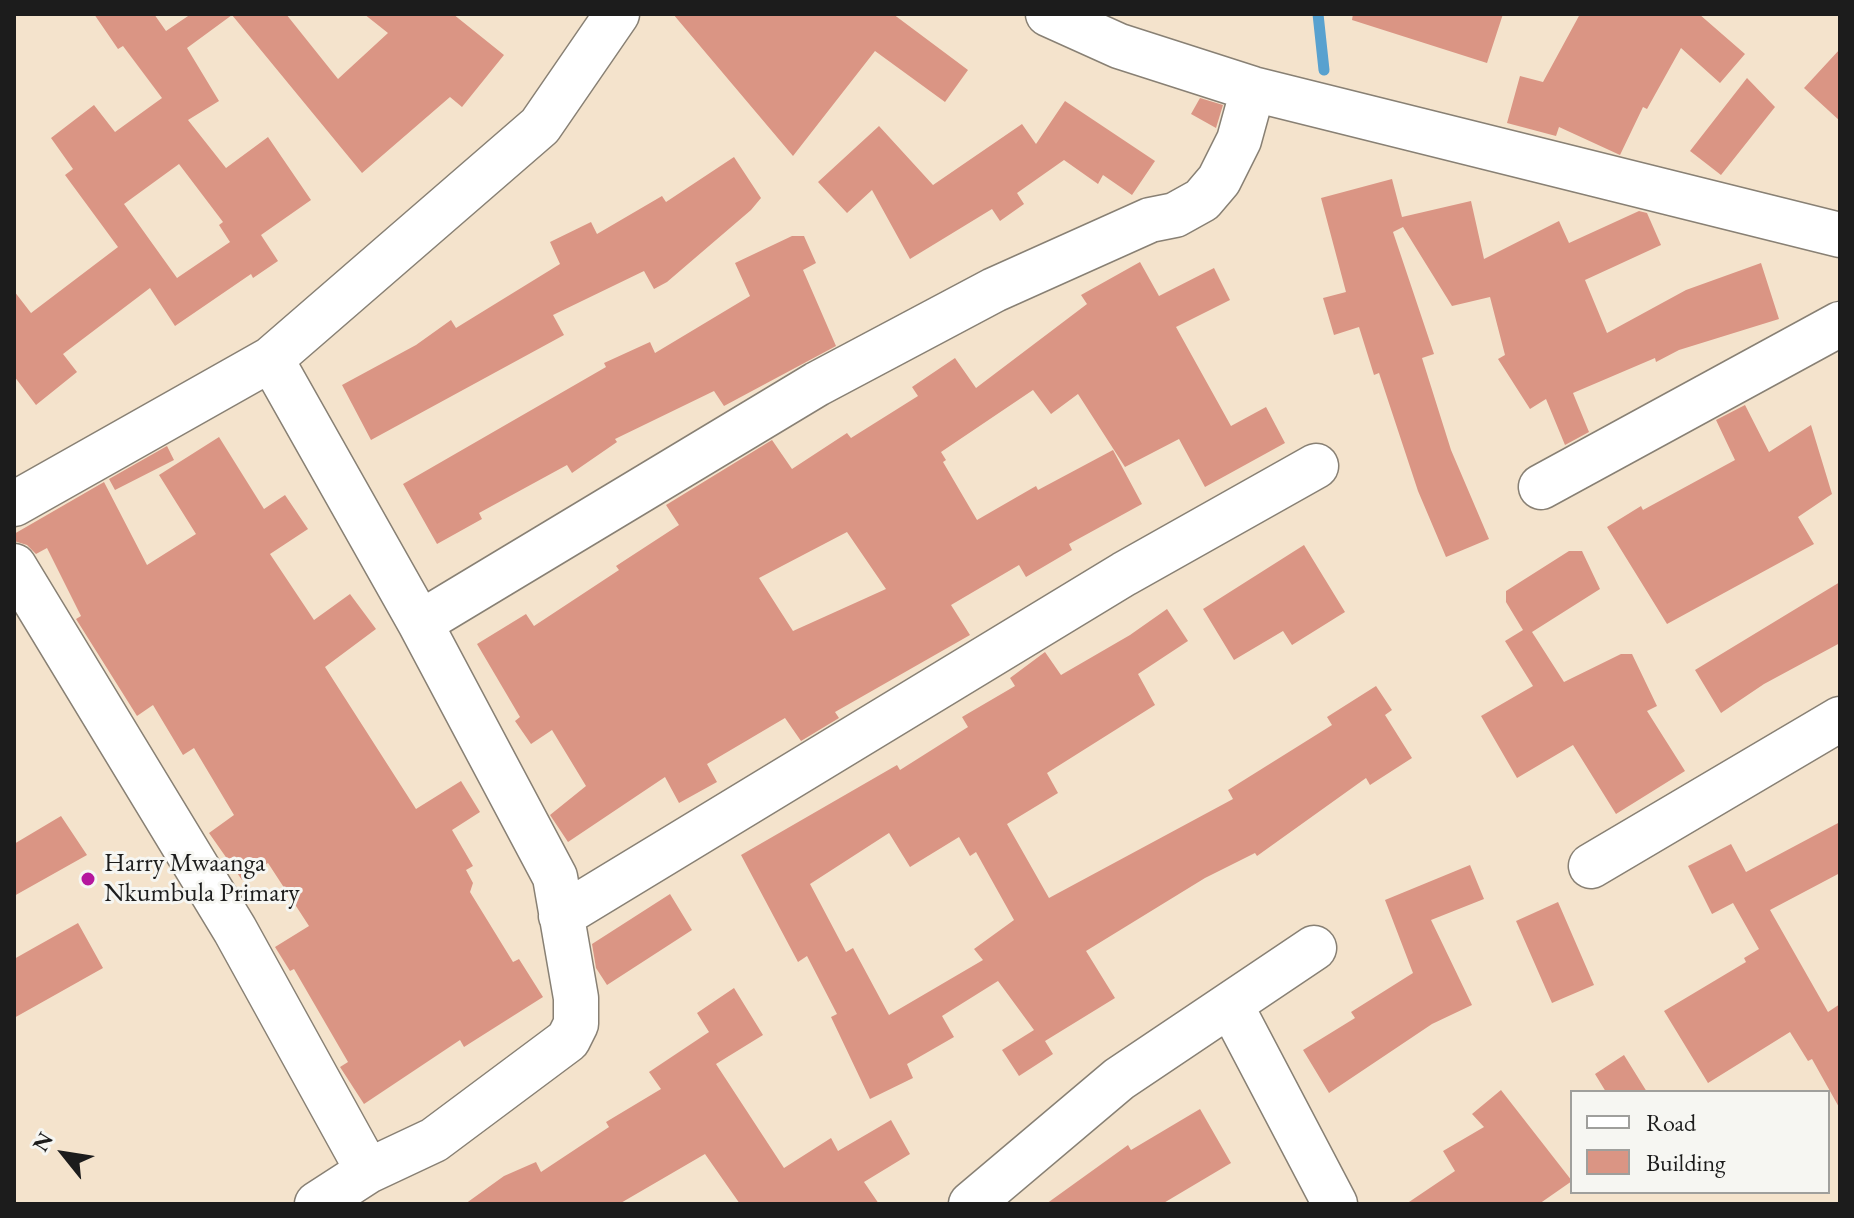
<!DOCTYPE html>
<style>
body{margin:0}
#map{position:relative;width:1854px;height:1218px;overflow:hidden;background:#f4e3cc;font-family:"EB Garamond",serif}
canvas{display:block}
.frame{position:absolute;inset:0;border:16px solid #1c1c1c;pointer-events:none}
.legend{position:absolute;left:1570px;top:1090px;width:260px;height:104px;box-sizing:border-box;background:#f6f6f2;border:2px solid #9f9f9c;margin:0;padding:10px 14px;list-style:none;font-size:24px;color:#1c1c1c}
.legend li{display:flex;align-items:center;gap:16px;height:40px}
.legend b{width:40px;border:2px solid #9f9f9c}
.north{position:absolute;left:24px;top:1114px;width:80px;height:80px;-webkit-text-stroke:6px #f6f6f2;paint-order:stroke;rotate:300deg;font-size:22px;font-weight:700;line-height:32px;text-align:center;color:#1c1c1c}
.north::after{content:'';display:block;margin:auto;width:28px;height:36px;background:#1c1c1c;clip-path:polygon(50% 0,100% 100%,50% 72%,0 100%)}
</style>
<div id="map">
<canvas width="1854" height="1218"></canvas>
<div class="frame"></div>
<ul class="legend">
<li><b style="height:10px;background:#fff"></b>Road</li>
<li><b style="height:22px;background:#da9584"></b>Building</li>
</ul>
<div class="north">N</div>
</div>
<script>
const c = document.querySelector('canvas').getContext('2d');
c.lineJoin = 'round';
const poly = rows => new Path2D(rows.map(r => 'M' + r).join(''));
function trace(path, color, width, dash) { c.strokeStyle = color; c.lineWidth = width; c.lineCap = dash ? 'butt' : 'round'; c.setLineDash(dash || []); c.stroke(path); }
function fill(path, color) { c.fillStyle = color; c.fill(path, 'evenodd'); }
function drawText(font, color, halo, rows, align = 'center') {
  c.font = font + ' "EB Garamond",serif'; c.lineWidth = 6; c.setLineDash([]); c.textBaseline = 'middle'; c.strokeStyle = halo; c.fillStyle = color; for (const [text, x, y, turn = 0] of rows) {
    c.save(); c.translate(x, y); c.rotate((+turn || 0) * Math.PI / 180); c.textAlign = isNaN(turn) ? turn : align; if (halo) c.strokeText(text, 0, 0); c.fillText(text, 0, 0); c.restore();
  }
}
const stream = poly([
 [1318,14,1324,70]
]);
const building = poly([
 [94,14,154,14,166,31,191,14,286,14,338,79,388,33,364,14,453,14,504,55,462,107,450,97,362,173,232,15,187,48,219,101,188,120,226,168,268,137,311,200,261,235,278,261,253,278,251,274,175,326,150,288,63,354,77,372,36,405,14,376,14,291,31,313,118,247,65,175,73,169,51,138,94,105,115,132,162,98,123,46,118,49],
 [179,164,223,222,219,225,230,242,177,278,124,204],
 [673,14,893,14,968,70,945,102,875,51,793,156],
 [1353,14,1503,14,1487,63,1352,20],
 [1580,14,1699,14,1745,54,1720,83,1681,48,1647,109,1643,107,1620,155,1559,127,1556,136,1507,123,1520,76,1543,82],
 [1840,49,1840,121,1804,88],
 [1747,78,1775,107,1721,175,1690,151],
 [1200,98,1223,105,1216,128,1191,114],
 [1065,101,1155,161,1132,195,1103,175,1098,184,1064,160,1017,193,1024,204,1000,221,992,209,910,259,872,190,847,213,818,182,879,126,933,185,1022,124,1036,144],
 [734,157,761,198,751,210,667,282,654,289,644,271,553,315,564,335,371,440,342,385,416,345,451,320,456,328,560,264,550,242,591,222,597,234,662,196,666,202],
 [1392,179,1402,217,1471,201,1484,259,1559,221,1569,243,1639,211,1647,213,1661,245,1585,280,1607,333,1686,290,1761,263,1779,319,1679,350,1656,362,1655,358,1573,393,1589,432,1565,445,1546,399,1530,409,1498,359,1505,355,1490,297,1452,306,1403,227,1393,232,1434,354,1422,358,1451,450,1489,539,1446,557,1418,491,1379,373,1374,375,1359,327,1334,335,1323,298,1346,292,1321,198],
 [792,236,804,236,816,263,803,270,836,346,724,406,714,391,615,439,617,442,572,473,567,465,479,513,482,519,437,544,403,484,606,367,604,363,650,342,655,353,750,296,735,263],
 [1140,262,1159,296,1214,268,1230,300,1176,327,1231,426,1266,407,1285,443,1205,487,1179,439,1125,467,1078,394,1051,414,1033,390,941,452,946,460,943,462,977,520,1036,486,1038,490,1113,450,1142,504,1069,544,1072,550,1026,577,1019,565,951,605,970,635,835,712,839,718,801,741,785,718,707,764,717,782,679,803,665,777,568,842,550,815,586,786,552,730,531,744,515,721,520,717,477,644,526,614,534,626,619,570,616,566,679,525,666,505,772,440,792,469,847,433,851,438,918,396,912,387,955,358,976,388,1087,304,1081,295],
 [847,532,886,589,793,631,759,578],
 [1745,405,1769,452,1811,425,1832,494,1798,517,1814,544,1667,624,1607,527,1641,506,1643,510,1735,460,1716,420],
 [219,437,264,509,285,495,308,529,270,554,314,620,350,594,376,629,325,667,416,809,461,781,480,812,452,830,473,866,466,870,473,883,470,892,513,962,519,959,543,997,464,1047,460,1040,364,1104,340,1067,348,1062,294,969,290,971,275,947,309,926,268,863,242,880,209,833,234,815,194,748,183,755,153,705,137,716,76,619,81,616,47,548,36,554,27,545,14,541,14,534,104,482,147,565,196,534,159,475],
 [167,446,174,460,115,490,109,479],
 [1304,545,1345,612,1292,645,1283,631,1234,660,1203,609],
 [1569,551,1582,551,1600,589,1532,632,1564,682,1621,654,1632,654,1657,706,1647,711,1685,771,1616,814,1573,745,1517,778,1481,716,1533,686,1505,641,1523,630,1506,602,1506,591],
 [1840,582,1840,643,1764,684,1721,713,1695,670],
 [1167,609,1188,641,1138,674,1155,705,1047,773,1058,793,1007,824,1049,898,1233,799,1228,790,1332,725,1327,717,1376,686,1392,710,1385,715,1412,758,1370,785,1366,778,1257,856,1255,853,1205,878,1086,951,1115,998,1045,1041,1053,1054,1019,1076,1002,1050,1034,1030,998,981,942,1016,954,1037,907,1064,913,1078,870,1099,831,1017,837,1014,807,956,798,962,741,855,897,765,900,770,968,727,962,717,1015,686,1010,678,1045,652,1061,675,1130,635],
 [889,833,910,867,959,837,970,856,976,852,1014,920,974,949,983,960,889,1015,853,948,846,952,810,884],
 [61,816,87,855,14,896,14,844],
 [1840,822,1840,873,1770,910,1828,1012,1840,1004,1840,1109,1812,1059,1808,1061,1790,1032,1708,1083,1664,1011,1746,962,1744,958,1759,949,1733,903,1712,914,1688,866,1731,844,1746,872],
 [1470,865,1484,899,1431,920,1472,1005,1432,1024,1329,1093,1303,1050,1355,1018,1351,1012,1413,973,1385,900],
 [670,894,692,930,607,985,596,968,592,944],
 [1558,902,1594,985,1552,1003,1516,921],
 [78,923,103,968,14,1018,14,959],
 [734,988,763,1035,716,1064,784,1168,831,1138,838,1151,891,1120,910,1154,864,1182,879,1204,740,1204,705,1154,619,1204,465,1204,504,1176,536,1162,541,1172,609,1127,606,1122,661,1089,649,1072,709,1032,697,1013],
 [1624,1055,1647,1092,1606,1092,1595,1074],
 [1501,1090,1572,1181,1539,1204,1406,1204,1455,1171,1443,1151,1484,1127,1472,1114],
 [1200,1109,1231,1163,1162,1204,1046,1204,1128,1145,1131,1150]
]);
const minor = poly([
 [1048,14,1119,46,1253,89,1840,235],
 [271,359,420,623,555,877,576,998,576,1024,568,1040,434,1140,368,1171],
 [1541,487,1840,324],
 [14,504,271,359,540,126,617,14],
 [14,566,235,930,368,1171,317,1204],
 [420,623,817,384,994,290,1150,220,1175,215,1202,200,1219,180,1239,140,1253,89],
 [1591,866,1840,719],
 [561,916,1124,574,1316,466],
 [1231,1006,1335,1204],
 [971,1204,1119,1079,1314,948]
]);
const markers = [
 [88,879,8,"#b5179e"]
];
const poiNames = [
 ["Harry Mwaanga",104,864],
 ["Nkumbula Primary",104,894]
];
trace(stream, '#58a1cf', 11);
fill(building, '#da9584');
trace(minor, '#888074', 47);
trace(minor, '#fff', 44);
for (const [x, y, r, color] of markers) { const dot = new Path2D(); dot.arc(x, y, r, 0, 2 * Math.PI); c.fillStyle = color; c.fill(dot); trace(dot, '#f6f6f2', 3); }
drawText('26px', '#1c1c1c', '#f6f6f2', poiNames, 'left');
</script>
